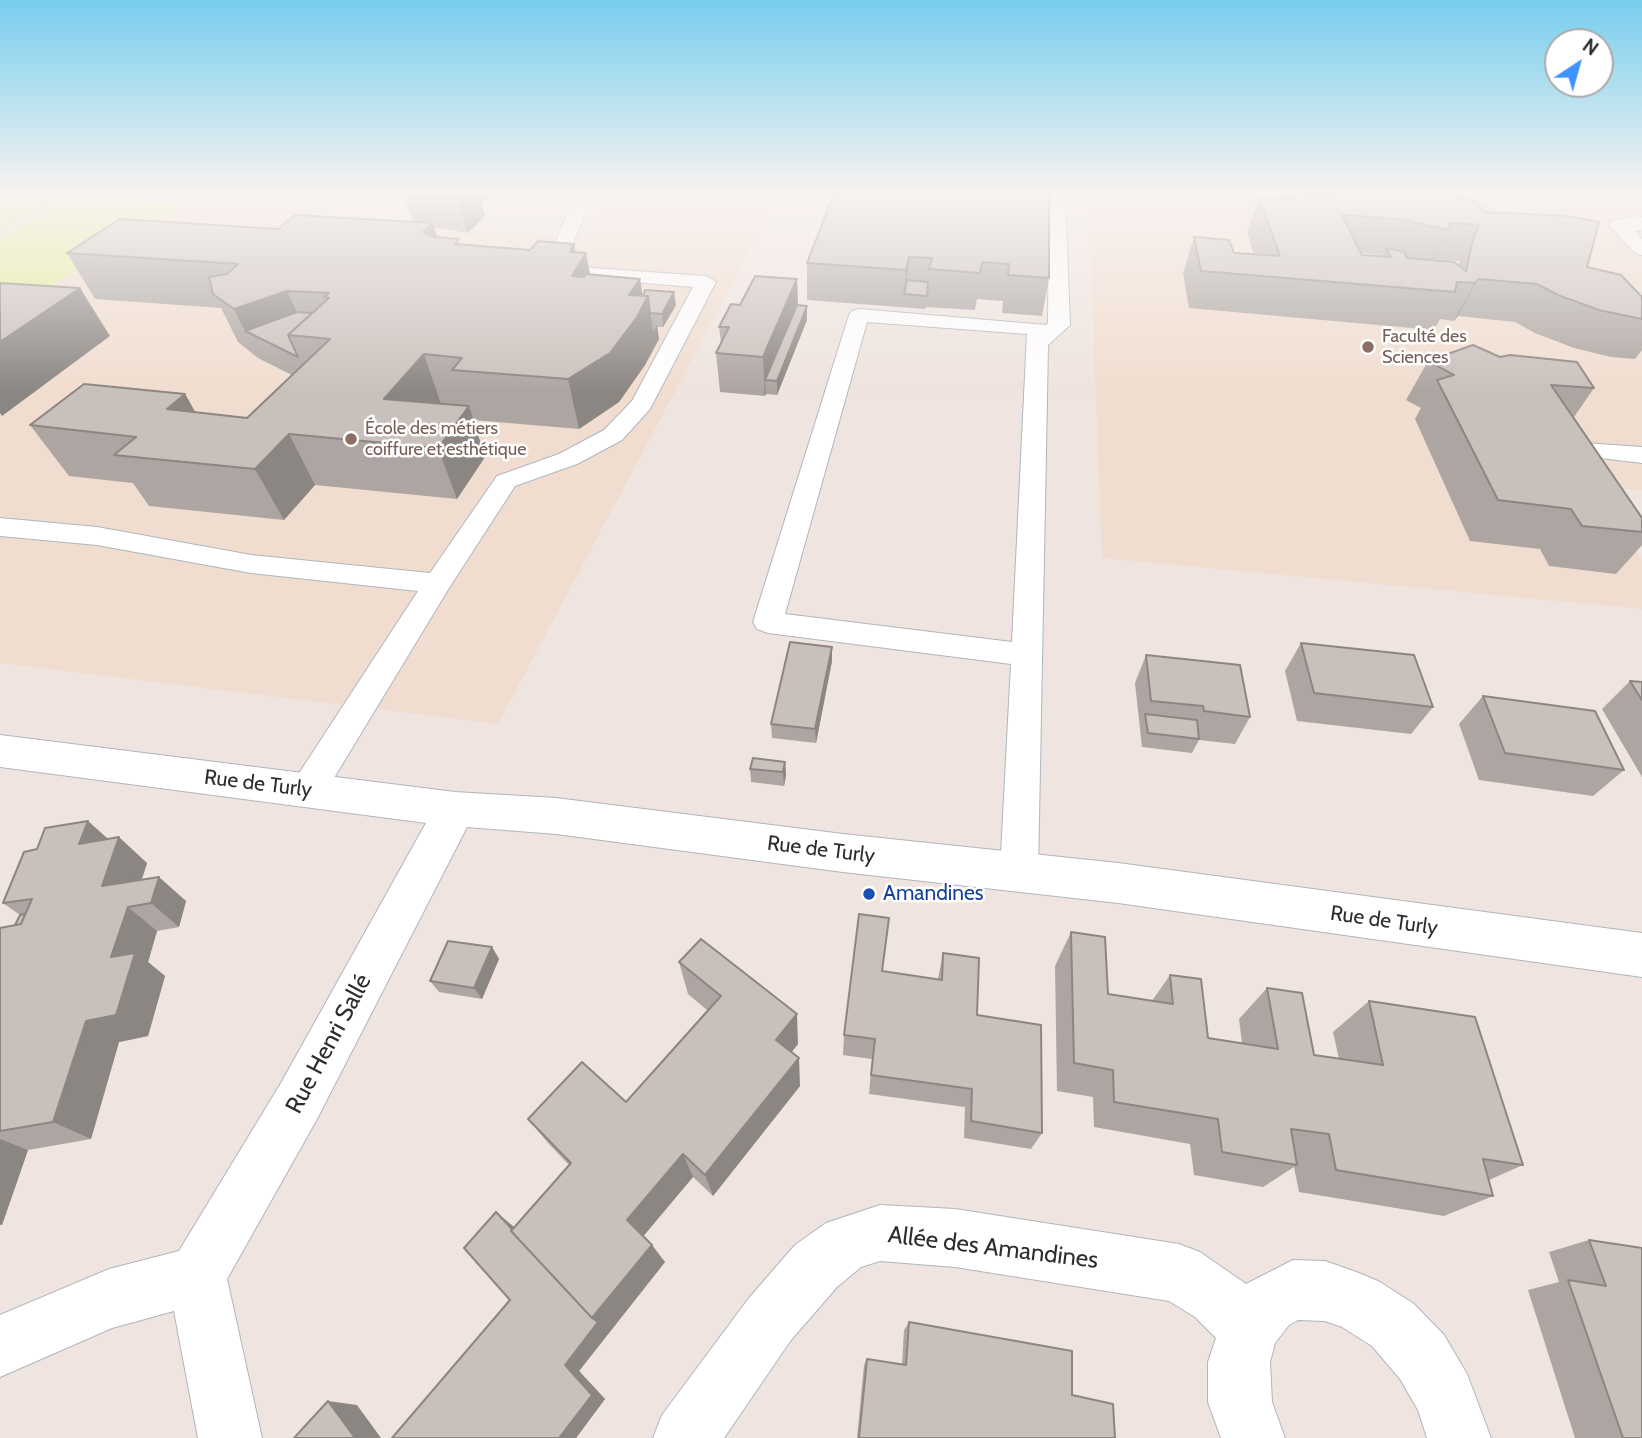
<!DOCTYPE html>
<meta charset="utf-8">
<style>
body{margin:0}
#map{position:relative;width:1642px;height:1438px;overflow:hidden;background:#efe4df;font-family:Cabin,sans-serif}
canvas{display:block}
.north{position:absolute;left:1544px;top:28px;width:70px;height:70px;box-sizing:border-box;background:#fff;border:2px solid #ababab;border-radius:50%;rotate:36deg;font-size:19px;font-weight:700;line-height:28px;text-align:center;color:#2d2d2d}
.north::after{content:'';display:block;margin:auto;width:24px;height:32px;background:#3d93ff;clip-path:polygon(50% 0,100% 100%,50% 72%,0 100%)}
</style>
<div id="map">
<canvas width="1642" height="1438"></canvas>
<div class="north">N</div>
</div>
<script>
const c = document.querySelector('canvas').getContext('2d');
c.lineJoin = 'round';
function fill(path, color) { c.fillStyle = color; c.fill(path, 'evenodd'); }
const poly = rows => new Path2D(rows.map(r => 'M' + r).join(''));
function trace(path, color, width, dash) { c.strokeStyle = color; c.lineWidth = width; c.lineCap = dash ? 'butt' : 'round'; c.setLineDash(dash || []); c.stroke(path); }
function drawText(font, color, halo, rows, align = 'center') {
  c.font = font + ' Cabin,sans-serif'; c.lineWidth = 5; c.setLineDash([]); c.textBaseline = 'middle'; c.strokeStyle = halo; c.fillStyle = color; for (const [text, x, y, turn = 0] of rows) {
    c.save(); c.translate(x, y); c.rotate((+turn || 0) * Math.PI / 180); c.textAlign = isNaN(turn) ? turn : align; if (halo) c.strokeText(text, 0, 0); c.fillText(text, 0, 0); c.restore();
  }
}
const education = poly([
 [78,191,339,191,307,219,586,238,601,203,691,202,692,198,778,198,498,724,0,663,0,233],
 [1088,191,1251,191,1254,198,1435,205,1425,191,1624,191,1642,209,1642,490,1595,487,1642,560,1642,609,1102,558]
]);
const pitch = poly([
 [0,191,78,191,0,233],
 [79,196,184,206,44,290,0,285,0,238]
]);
const path = poly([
 [0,228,67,191]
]);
const lane = poly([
 [577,191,594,191,564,266,706,276,716,282,650,409,622,440,577,464,515,486,449,588,320,801,307,806,294,801,289,791,294,781,418,591,251,573,97,545,0,536,0,518,97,527,251,555,430,573,497,476,559,454,604,430,632,401,693,287,538,274,535,270,538,266,546,264,577,191],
 [1049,191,1065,191,1070,325,1048,345,1038,873,1032,885,1019,890,1006,885,1000,873,1011,664,768,633,757,629,753,622,849,315,852,311,859,309,1046,325,1048,323,1049,191],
 [867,322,1027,334,1012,642,785,614,867,322],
 [1632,216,1642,217,1642,230,1635,231,1642,239,1642,255,1635,253,1609,225,1612,221,1632,216],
 [1585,443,1642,447,1642,463,1576,455,1573,450,1576,445,1585,443]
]);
const street = poly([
 [0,735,455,792,556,798,843,834,1118,863,1642,933,1642,977,1118,903,843,872,556,834,467,827,317,1119,227,1279,262,1438,198,1438,174,1311,112,1328,0,1377,0,1315,109,1269,179,1251,281,1083,426,823,0,767,0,735],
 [880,1205,955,1209,1179,1244,1200,1252,1246,1284,1293,1260,1325,1261,1359,1273,1380,1282,1414,1304,1444,1335,1467,1374,1491,1438,1427,1438,1418,1410,1400,1379,1372,1346,1342,1327,1325,1321,1298,1320,1289,1325,1275,1343,1270,1362,1272,1402,1285,1438,1221,1438,1208,1402,1208,1362,1216,1338,1195,1317,1169,1301,955,1267,880,1261,861,1267,837,1287,791,1340,724,1438,653,1438,662,1415,749,1298,795,1245,826,1223,880,1205]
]);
const wall = poly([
 [402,191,494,191,482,204,485,216,468,233,434,227,437,238,460,244,530,250,574,244,575,253,590,275,643,295,676,305,663,327,657,327,659,339,645,365,619,402,579,429,473,420,485,457,457,499,315,485,284,520,149,506,133,483,69,476,30,425,185,394,195,412,247,418,292,375,258,358,238,342,221,308,95,299,67,253,278,229,413,222],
 [710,191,763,191,762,194,710,195],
 [835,191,1049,278,1042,316,1002,313,1003,301,977,299,975,310,926,307,925,309,807,300,807,263],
 [1282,191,1304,191,1306,196,1324,197,1326,191,1424,191,1424,192,1484,212,1642,297,1642,350,1635,359,1611,357,1574,348,1535,333,1515,322,1458,316,1454,321,1440,319,1434,330,1189,308,1183,273,1194,237,1234,253,1254,255,1247,232,1259,197,1280,198],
 [1361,253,1383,255,1382,256,1362,255],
 [1433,259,1460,261,1458,265,1432,261],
 [797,279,798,305,807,306,807,320,777,395,766,394,765,396,720,392,716,353,721,343,719,327,740,305],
 [1500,357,1594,388,1574,417,1642,518,1642,545,1616,574,1549,566,1540,549,1470,541,1415,419,1421,408,1406,400,1428,361],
 [1301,643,1433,707,1411,734,1297,721,1285,671],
 [832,647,832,661,816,743,772,738,771,724],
 [1146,655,1250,717,1235,744,1199,740,1192,753,1142,747,1135,683],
 [1630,681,1642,682,1642,777,1602,709],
 [1483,696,1624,770,1593,796,1479,780,1459,724],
 [785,762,786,775,784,786,751,782,750,769],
 [108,839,147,863,142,879,186,901,179,927,157,931,148,962,165,976,148,1036,119,1042,91,1139,28,1150,2,1225,0,1225,0,928,15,925,20,915,3,903],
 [1071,932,1108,994,1152,1001,1170,975,1208,1038,1242,1043,1239,1019,1267,988,1314,1055,1339,1059,1333,1032,1369,1001,1523,1165,1489,1180,1493,1196,1444,1216,1299,1192,1294,1167,1263,1187,1194,1175,1190,1144,1094,1127,1093,1097,1057,1091,1055,966],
 [492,947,499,959,482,999,439,992,430,981],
 [943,953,1042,1133,1031,1149,964,1138,965,1107,869,1094,872,1059,843,1055,844,1035,882,971,938,979],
 [679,962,798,1044,791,1052,800,1086,713,1196,693,1177,643,1236,665,1262,579,1371,605,1399,576,1438,392,1438,510,1300,514,1227,569,1165,549,1144,528,1119,626,1102,707,1010,688,994],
 [1589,1240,1642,1248,1642,1438,1575,1438,1528,1290,1559,1282,1549,1252],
 [909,1322,1072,1395,1115,1438,857,1438,864,1365,867,1359,902,1365,904,1330]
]);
const shadedWall = poly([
 [465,191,494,191,482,204,485,216,468,233,458,198],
 [433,223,447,268,423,232],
 [1451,223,1433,259,1429,266,1447,230],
 [574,244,578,266,586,253,595,300,572,276,570,252],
 [909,257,906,294,904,294,906,270],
 [640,279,644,304,648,296,653,331,657,325,659,339,645,365,619,402,579,429,568,379],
 [797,279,798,317,765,380,766,394,765,396,763,357],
 [1478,279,1458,316,1454,321,1475,283],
 [80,288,110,336,2,416,0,413,0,342],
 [287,291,308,337,245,331,234,309],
 [674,292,676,305,663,327,662,314],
 [807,306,807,320,777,395,777,381],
 [424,354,441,404,384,399],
 [185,394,214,445,167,409],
 [469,406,485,457,457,499,438,448],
 [289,434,315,485,284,520,255,469],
 [832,647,832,661,816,743,815,729],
 [785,762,786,775,784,786,783,772],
 [88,821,116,846,119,837,147,863,133,906,128,907,157,931,148,962,165,976,148,1036,119,1042,91,1139,53,1122,86,1021,111,957,79,844],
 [159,877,186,901,179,927,151,903],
 [492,947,499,959,482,999,474,988],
 [797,1014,798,1044,779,1068,776,1040],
 [799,1058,800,1086,713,1196,705,1175],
 [0,1139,28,1150,2,1225,0,1224],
 [683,1154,693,1177,641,1239,627,1220],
 [496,1212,513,1226,595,1314,652,1245,665,1262,579,1371,605,1399,576,1438,559,1438,565,1365],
 [328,1401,357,1405,381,1438,355,1438]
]);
const building = poly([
 [418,191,465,191,458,198,418,191],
 [835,191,1049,191,1049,278,1008,275,1009,264,982,262,980,273,929,269,932,258,909,257,906,270,807,263,835,191],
 [1289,191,1304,191,1306,196,1333,197,1330,191,1405,191,1455,195,1477,202,1484,212,1567,216,1599,222,1587,267,1621,275,1642,297,1642,319,1599,310,1558,295,1537,284,1478,279,1475,283,1457,282,1455,292,1201,271,1194,237,1229,240,1234,253,1280,256,1259,197,1292,199,1289,191],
 [1342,215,1399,219,1447,230,1451,223,1479,225,1472,243,1466,271,1454,262,1407,258,1404,252,1386,248,1391,257,1362,255,1342,215],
 [295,215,433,223,423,232,433,237,459,239,455,244,530,250,538,241,574,244,570,252,586,253,572,276,584,277,586,274,640,279,629,295,648,296,637,317,610,353,568,379,452,370,462,358,424,354,384,399,469,406,438,448,289,434,255,469,114,455,136,437,30,425,84,384,185,394,167,409,247,418,330,339,288,335,329,298,324,297,329,293,287,291,234,309,213,294,209,277,227,274,238,264,67,253,120,219,278,229,295,215],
 [755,276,797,279,763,357,716,353,729,327,719,327,731,304,740,305,755,276],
 [907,280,928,282,927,296,904,294,907,280],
 [0,283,80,288,0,342,0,283],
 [645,290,674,292,662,314,650,313,648,296,643,296,645,290],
 [797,305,807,306,777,381,765,380,797,305],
 [297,312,312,313,288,335,298,357,245,331,297,312],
 [1473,345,1500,357,1510,355,1577,362,1594,388,1551,385,1642,518,1642,532,1582,526,1571,509,1498,500,1437,380,1454,375,1428,361,1473,345],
 [790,642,832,647,815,729,771,724,790,642],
 [1301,643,1414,655,1433,707,1314,693,1301,643],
 [1146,655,1240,665,1250,717,1204,711,1203,706,1151,701,1146,655],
 [1630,681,1642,682,1642,700,1630,681],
 [1483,696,1595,711,1624,770,1505,753,1483,696],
 [1145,714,1197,720,1199,739,1148,733,1145,714],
 [753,758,785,762,783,772,750,769,753,758],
 [88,821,79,844,119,837,102,886,159,877,151,903,128,907,111,957,135,953,116,1015,86,1021,53,1122,0,1131,0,928,21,924,32,899,3,903,24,852,37,849,45,828,88,821],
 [25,914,21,924,15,925,20,915,25,914],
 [859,914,889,918,882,971,942,980,943,953,979,958,977,1015,1041,1025,1042,1133,971,1121,972,1089,871,1075,875,1039,844,1035,859,914],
 [1071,932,1105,937,1108,994,1173,1004,1170,975,1201,979,1208,1038,1278,1049,1267,988,1302,993,1314,1055,1383,1065,1369,1001,1475,1017,1523,1165,1483,1159,1493,1196,1336,1170,1329,1134,1291,1129,1297,1165,1222,1152,1218,1119,1114,1102,1113,1070,1074,1063,1071,932],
 [701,939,797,1014,776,1040,799,1058,705,1175,683,1154,627,1220,652,1245,592,1318,511,1231,571,1163,528,1119,582,1062,626,1102,721,996,679,962,701,939],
 [448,941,492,947,474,988,430,981,448,941],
 [496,1212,512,1229,511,1231,592,1318,598,1322,565,1365,592,1395,559,1438,392,1438,510,1300,464,1248,496,1212],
 [1589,1240,1642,1248,1642,1438,1623,1438,1568,1280,1606,1286,1589,1240],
 [909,1322,1072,1351,1072,1395,1113,1404,1115,1438,859,1438,867,1359,906,1365,909,1322],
 [328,1401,355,1438,294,1438,328,1401]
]);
const markers = [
 [1368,347,7,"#8d6e63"],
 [351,439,7,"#8d6e63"],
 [869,894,7,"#1a4fb4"]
];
const farEducationnames = [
 ["Faculté des",1382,337],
 ["Sciences",1382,358],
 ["École des métiers",365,429],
 ["coiffure et esthétique",365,450]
];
const streetNames = [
 ["Rue de Turly",258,784,7],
 ["Rue de Turly",821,850,7],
 ["Rue de Turly",1384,921,8]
];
const transitNames = [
 ["Amandines",883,894]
];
const nearStreetnames = [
 ["Rue Henri Sallé",329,1044,-62],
 ["Allée des Amandines",993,1248,7]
];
fill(education, '#f1ddcf');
fill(pitch, '#e1f095');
trace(lane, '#afb6bd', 2);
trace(street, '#afb6bd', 2);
trace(path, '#c4c4c4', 2.5, [2.5, 2]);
fill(lane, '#fff');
fill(street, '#fff');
fill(wall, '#aca5a1');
fill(shadedWall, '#8c8683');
fill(building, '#c8c0bb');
trace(building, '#8c8683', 2);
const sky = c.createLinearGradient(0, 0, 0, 393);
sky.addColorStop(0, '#77ceee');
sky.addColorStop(0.49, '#f8f3f1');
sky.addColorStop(1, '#f8f3f100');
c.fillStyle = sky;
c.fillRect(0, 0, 1642, 393);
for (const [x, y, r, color] of markers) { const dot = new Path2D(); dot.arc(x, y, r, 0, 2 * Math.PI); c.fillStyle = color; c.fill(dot); trace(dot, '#fff', 2.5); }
drawText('18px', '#785e54', '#fff', farEducationnames, 'left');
drawText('21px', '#2d2d2d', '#fff', streetNames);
drawText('21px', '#164399', '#fff', transitNames, 'left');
drawText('24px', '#2d2d2d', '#fff', nearStreetnames);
</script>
